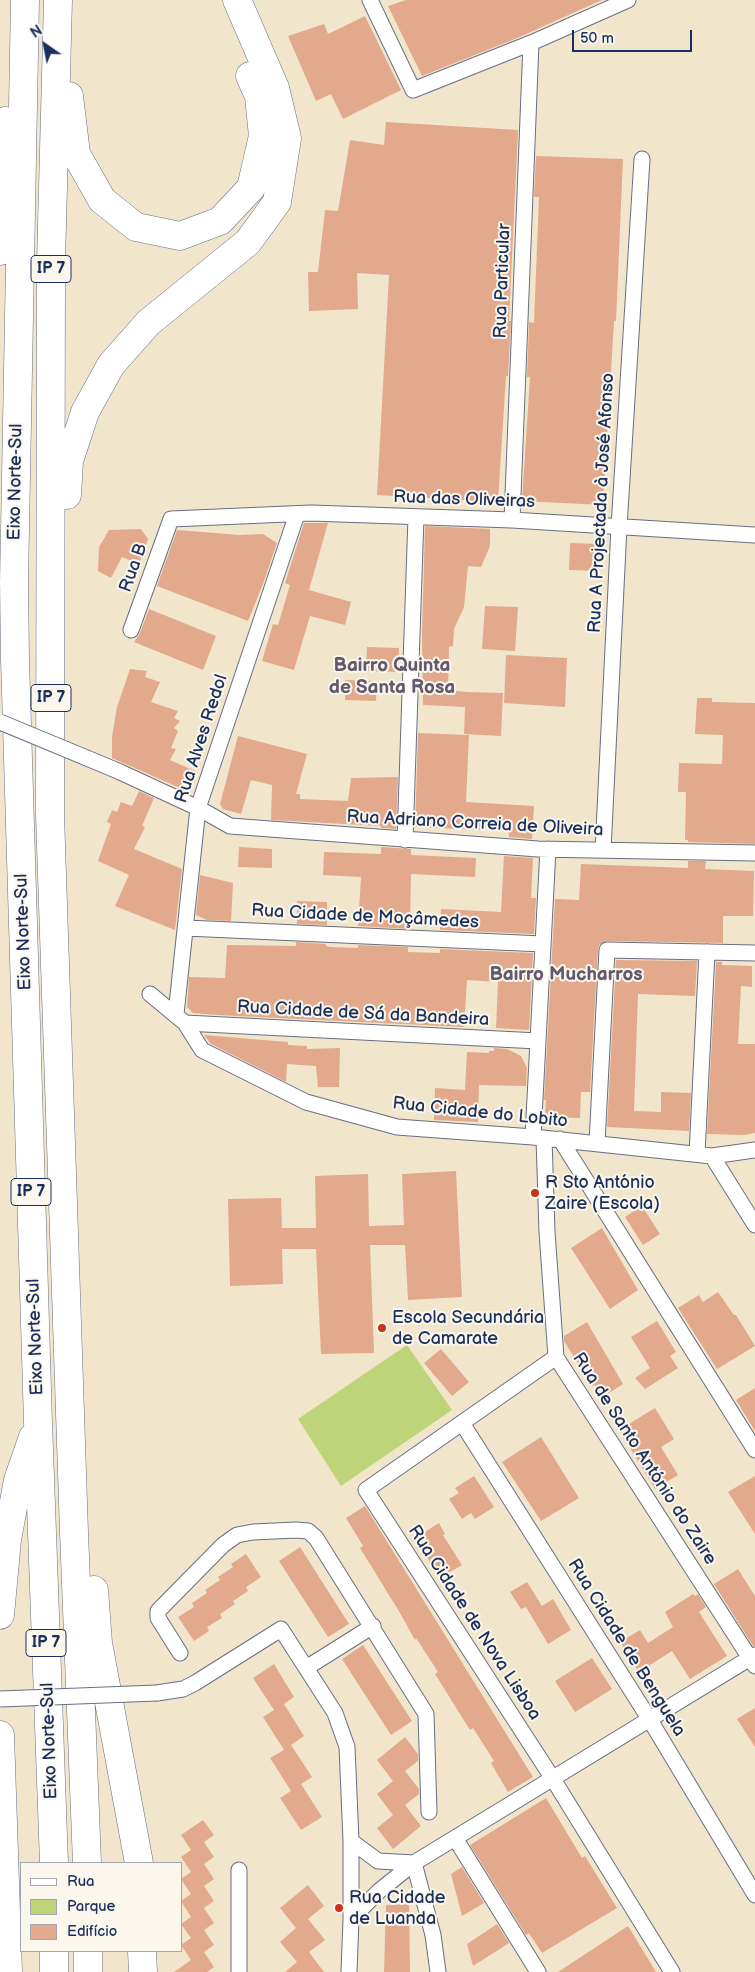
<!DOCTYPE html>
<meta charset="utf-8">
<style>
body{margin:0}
#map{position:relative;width:755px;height:1972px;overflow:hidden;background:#f1e6cb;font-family:"Balsamiq Sans",sans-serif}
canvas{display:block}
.legend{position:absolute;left:20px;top:1862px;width:162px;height:90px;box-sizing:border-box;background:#fbf7ec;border:1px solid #a1a7b3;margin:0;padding:6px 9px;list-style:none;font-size:15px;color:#1b2f5e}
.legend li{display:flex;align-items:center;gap:10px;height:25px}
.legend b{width:25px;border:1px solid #a1a7b3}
.north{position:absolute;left:20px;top:20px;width:50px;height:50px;-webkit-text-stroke:4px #fbf7ec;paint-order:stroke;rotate:327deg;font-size:14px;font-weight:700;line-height:20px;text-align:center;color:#1b2f5e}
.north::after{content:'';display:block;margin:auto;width:18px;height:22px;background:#1b2f5e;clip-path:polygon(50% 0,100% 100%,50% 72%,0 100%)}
.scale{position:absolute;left:572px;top:30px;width:120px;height:22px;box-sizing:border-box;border:2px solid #1b2f5e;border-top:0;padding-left:6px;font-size:15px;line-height:18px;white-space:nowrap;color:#1b2f5e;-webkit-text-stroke:4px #fbf7ec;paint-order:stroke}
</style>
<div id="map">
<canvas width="755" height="1972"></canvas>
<ul class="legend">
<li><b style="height:6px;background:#fff"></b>Rua</li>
<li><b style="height:14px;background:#bdd478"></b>Parque</li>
<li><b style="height:14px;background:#e3a98d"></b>Edifício</li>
</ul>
<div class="north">N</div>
<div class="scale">50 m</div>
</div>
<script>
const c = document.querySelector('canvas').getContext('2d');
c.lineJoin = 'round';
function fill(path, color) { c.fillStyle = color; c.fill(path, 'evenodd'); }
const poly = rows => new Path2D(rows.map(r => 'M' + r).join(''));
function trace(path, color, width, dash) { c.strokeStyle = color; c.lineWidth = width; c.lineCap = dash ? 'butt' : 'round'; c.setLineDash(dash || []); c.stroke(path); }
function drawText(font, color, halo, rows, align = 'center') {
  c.font = font + ' "Balsamiq Sans",sans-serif'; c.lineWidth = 4; c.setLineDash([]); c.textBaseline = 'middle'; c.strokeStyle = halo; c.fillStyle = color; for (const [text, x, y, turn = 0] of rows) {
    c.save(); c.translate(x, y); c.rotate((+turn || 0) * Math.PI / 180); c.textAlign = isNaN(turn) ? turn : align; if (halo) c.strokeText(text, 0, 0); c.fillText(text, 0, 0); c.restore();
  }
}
const green = poly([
 [407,1345,452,1410,341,1486,298,1419]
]);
const building = poly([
 [406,0,602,0,515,39,422,76,388,6],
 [365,16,401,90,343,119,331,94,316,101,288,36,324,24,328,34],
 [386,122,518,130,509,321,511,321,508,376,506,376,498,502,377,495,389,275,357,273,358,309,309,311,308,272,318,272,325,210,338,211,350,140,384,145],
 [536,156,623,159,616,321,614,321,603,505,522,501,530,377,527,377,529,322,534,323,539,197,534,197],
 [304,523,328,523,309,590,351,602,345,625,310,616,294,670,262,661,273,624,278,625,290,585,285,583],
 [425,526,490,529,490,546,481,567,468,566,464,607,454,629,453,646,449,647,448,690,467,692,503,693,501,736,464,734,465,707,423,705,422,634],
 [141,529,148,539,139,564,122,557,111,578,98,571,99,547,109,530],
 [177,530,240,535,263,534,277,543,263,584,248,621,157,586],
 [570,543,599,544,598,571,569,570],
 [485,606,518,607,515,651,482,649],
 [149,609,216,636,203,670,134,642,140,633],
 [367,647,399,648,398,672,366,671],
 [506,655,567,658,565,707,504,703],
 [130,669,147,671,145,677,160,682,151,702,178,711,174,718,180,721,174,728,178,731,171,748,176,749,170,760,195,771,187,791,112,758,112,737,117,707],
 [345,680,377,681,376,701,345,700],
 [697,698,712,698,712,702,755,703,755,844,688,842,688,840,685,840,686,792,678,792,679,763,722,764,723,735,695,734],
 [418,733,469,735,466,802,534,806,532,839,509,837,508,828,485,828,484,830,415,827],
 [238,736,307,754,296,794,300,794,300,799,348,801,351,778,398,777,396,829,381,828,381,826,271,820,272,785,251,780,241,814,223,809,220,804],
 [139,791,154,798,142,826,145,827,134,849,182,869,175,930,115,906,129,875,98,861,111,824,107,822,112,810,117,812,121,802,132,806],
 [239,847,272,849,272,868,238,867],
 [381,847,411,849,411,855,476,858,475,877,411,874,410,929,358,926,361,877,323,875,324,852,381,854],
 [504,856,533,858,531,898,536,898,534,934,440,930,441,909,501,912],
 [688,861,706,861,705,869,754,871,753,916,723,916,723,943,607,941,599,945,598,950,590,1092,581,1092,580,1118,545,1117,546,1100,544,1100,555,899,579,900,581,864,688,868],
 [200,875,233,883,231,921,207,920,196,915],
 [297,901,327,902,327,925,297,924],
 [296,942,326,944,326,946,330,947,358,948,358,945,408,947,408,952,440,953,440,949,533,953,529,1030,496,1028,498,982,467,980,464,1027,217,1015,193,1013,187,1007,189,977,225,978,227,945,296,946],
 [616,960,697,961,695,996,638,994,634,1111,661,1112,661,1092,691,1093,689,1131,607,1127],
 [716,962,722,962,722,965,752,966,752,987,741,986,738,1044,755,1044,755,1133,744,1135,707,1134],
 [204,1035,288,1042,288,1045,307,1046,307,1049,340,1048,339,1087,318,1087,316,1066,287,1064,286,1082,211,1044],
 [494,1048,507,1049,521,1056,527,1068,526,1086,479,1085,478,1122,434,1120,435,1088,465,1090,467,1052,489,1053,489,1051,494,1051],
 [456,1171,462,1297,408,1300,405,1245,370,1245,374,1353,321,1354,316,1249,282,1249,283,1284,230,1286,228,1199,281,1198,282,1228,316,1228,315,1176,368,1174,369,1226,404,1225,402,1174],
 [642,1206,660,1234,643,1245,625,1217],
 [602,1228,638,1290,610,1309,571,1248],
 [718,1292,734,1315,736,1315,755,1346,717,1369,678,1308,699,1295,703,1302],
 [657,1321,676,1352,670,1356,678,1368,645,1389,635,1378,650,1368,631,1337],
 [587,1322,623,1384,603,1397,595,1385,592,1386,564,1341,564,1336],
 [441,1349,469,1382,452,1396,424,1363],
 [755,1388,755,1431,736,1400],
 [655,1408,674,1439,661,1447,678,1475,655,1489,619,1430],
 [541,1437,579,1498,541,1521,502,1462],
 [474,1476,494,1507,475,1519,471,1513,462,1519,449,1499,459,1493,455,1488],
 [755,1476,755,1534,728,1492],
 [365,1506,533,1777,508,1792,491,1763,494,1761,473,1728,470,1730,435,1674,438,1672,416,1638,415,1640,400,1613,360,1548,363,1546,346,1518],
 [439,1523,445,1534,443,1535,462,1565,440,1578,415,1538],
 [300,1547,349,1624,328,1637,279,1561],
 [246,1554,261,1577,246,1587,248,1591,233,1601,235,1604,220,1614,222,1618,207,1627,209,1631,194,1641,178,1617,194,1607,192,1603,207,1593,205,1590,220,1580,218,1577,233,1567,231,1564],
 [738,1569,755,1596,755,1646,753,1646,714,1584],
 [527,1582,542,1606,553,1599,571,1630,548,1644,526,1607,521,1609,510,1592],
 [693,1594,695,1596,698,1594,706,1607,699,1612,727,1656,690,1679,672,1651,639,1672,620,1642,640,1630,648,1643,673,1627,665,1612],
 [363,1645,412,1721,391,1735,342,1659],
 [592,1658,612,1689,575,1712,555,1681],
 [274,1664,294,1697,284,1704,304,1736,291,1745,312,1777,301,1784,322,1817,301,1830,280,1798,291,1791,270,1758,284,1750,263,1717,274,1710,253,1678],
 [755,1708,755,1747,737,1719],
 [405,1737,418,1754,418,1761,405,1771,419,1789,419,1794,405,1805,421,1826,393,1849,377,1828,393,1815,377,1794,393,1781,377,1760],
 [546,1798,582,1858,585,1856,617,1908,542,1953,529,1933,526,1935,470,1845],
 [203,1820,214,1835,204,1842,214,1857,204,1864,214,1879,204,1886,214,1901,204,1908,214,1923,204,1930,214,1945,204,1952,214,1967,207,1972,174,1972,191,1960,181,1945,191,1938,181,1924,191,1917,181,1901,191,1894,181,1879,191,1872,181,1857,191,1850,181,1835],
 [462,1867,484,1903,462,1916,451,1874],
 [308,1885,324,1906,308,1919,325,1940,309,1952,324,1972,285,1972,297,1962,280,1942,296,1928,280,1908],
 [409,1904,410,1972,384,1972,386,1905],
 [497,1924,509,1943,473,1966,467,1944],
 [628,1926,656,1972,558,1972]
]);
const street = poly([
 [370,0,413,90,531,43,628,0],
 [512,520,531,43],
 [131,630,171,519,311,513,512,520,755,535],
 [118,771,198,808,230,826,538,849,755,853],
 [405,840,416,517],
 [603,850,619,527,642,159],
 [186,928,543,944],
 [150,994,185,1023,202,1050,306,1102,397,1127,533,1137,712,1156,755,1150],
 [176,1014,198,808,297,514],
 [185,1023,538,1041],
 [533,1137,548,849],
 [544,1138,547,1232,556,1357,755,1666],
 [560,1139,755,1450],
 [597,1143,607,950,755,953],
 [697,1154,707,952],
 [712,1156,755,1225],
 [556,1357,366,1490,553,1779,672,1972],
 [462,1423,650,1720,755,1895],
 [180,1653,158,1618,158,1611,223,1545,237,1535,253,1532,296,1530,308,1531,316,1538,426,1714,429,1812],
 [306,1668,373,1626],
 [157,1693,183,1689,195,1683,281,1629,335,1713,347,1747,351,1841,351,1919,349,1972],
 [455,1838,538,1972],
 [351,1841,378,1861,414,1863],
 [414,1863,433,1935,438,1972],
 [351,1919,379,1891,414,1863,755,1655],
 [239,1972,239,1870]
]);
const highway = poly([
 [25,0,14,582,15,659,38,1422,54,1863],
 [58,0,51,262,50,815,74,1532,87,1863],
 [69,96,76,154,102,200,136,227,180,236,220,221,251,188,263,136,259,96,250,76],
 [0,251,5,121],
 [67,495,69,461,85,412,111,365,148,323,248,242,277,202,287,138,275,88,237,0],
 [94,1590,98,1643,139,1863],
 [0,1615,7,1540,18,1480,33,1437],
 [0,1735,8,1972],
 [142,1951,143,1972],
 [54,1972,54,1951],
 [88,1972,88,1951]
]);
const streetBridge = poly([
 [0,722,118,771],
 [0,1699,157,1693]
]);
const markers = [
 [535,1193,5,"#c8321e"],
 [382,1328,5,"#c8321e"],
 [339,1908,5,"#c8321e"]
];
const shields = [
 [51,269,40],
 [51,698,40],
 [31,1192,40],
 [46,1643,40]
];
const shieldNames = [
 ["IP 7",51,269],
 ["IP 7",51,698],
 ["IP 7",31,1192],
 ["IP 7",46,1643]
];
const streetNames = [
 ["Rua Particular",503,281,-88],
 ["Eixo Norte-Sul",16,482,-89],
 ["Rua das Oliveiras",464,500,2],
 ["Rua A Projectada à José Afonso",602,503,-87],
 ["Rua B",134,568,-70],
 ["Rua Alves Redol",202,739,-72],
 ["Rua Adriano Correia de Oliveira",475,824,3],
 ["Rua Cidade de Moçâmedes",365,917,3],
 ["Eixo Norte-Sul",24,932,-92],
 ["Rua Cidade de Sá da Bandeira",363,1014,3],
 ["Rua Cidade do Lobito",480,1113,6],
 ["Eixo Norte-Sul",36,1337,-92],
 ["Rua de Santo António do Zaire",644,1459,57],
 ["Rua Cidade de Nova Lisboa",474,1623,57],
 ["Rua Cidade de Benguela",626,1648,58],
 ["Eixo Norte-Sul",50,1741,-92]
];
const poiNames = [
 ["R Sto António",545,1183],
 ["Zaire (Escola)",545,1204],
 ["Escola Secundária",392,1318],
 ["de Camarate",392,1339],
 ["Rua Cidade",349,1898],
 ["de Luanda",349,1919]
];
const neighbourhoodNames = [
 ["Bairro Quinta",392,666],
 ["de Santa Rosa",392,688],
 ["Bairro Mucharros",566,975]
];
fill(green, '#bdd478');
fill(building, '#e3a98d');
trace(street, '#666f84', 17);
trace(highway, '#666f84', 29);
trace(street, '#fff', 15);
trace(highway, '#fff', 28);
trace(streetBridge, '#666f84', 17, []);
trace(streetBridge, '#fff', 15);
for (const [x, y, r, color] of markers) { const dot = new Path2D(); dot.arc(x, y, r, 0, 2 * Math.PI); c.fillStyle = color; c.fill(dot); trace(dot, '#fbf7ec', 2); }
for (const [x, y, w] of shields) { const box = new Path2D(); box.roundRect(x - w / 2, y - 13.5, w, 27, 4); c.fillStyle = '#fbf7ec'; c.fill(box); trace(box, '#1b2f5e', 1); }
drawText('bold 16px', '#1b2f5e', null, shieldNames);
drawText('18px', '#1b2f5e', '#fbf7ec', streetNames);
drawText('18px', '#1b2f5e', '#fbf7ec', poiNames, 'left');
drawText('bold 19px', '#615a6e', '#fbf7ec', neighbourhoodNames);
</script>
